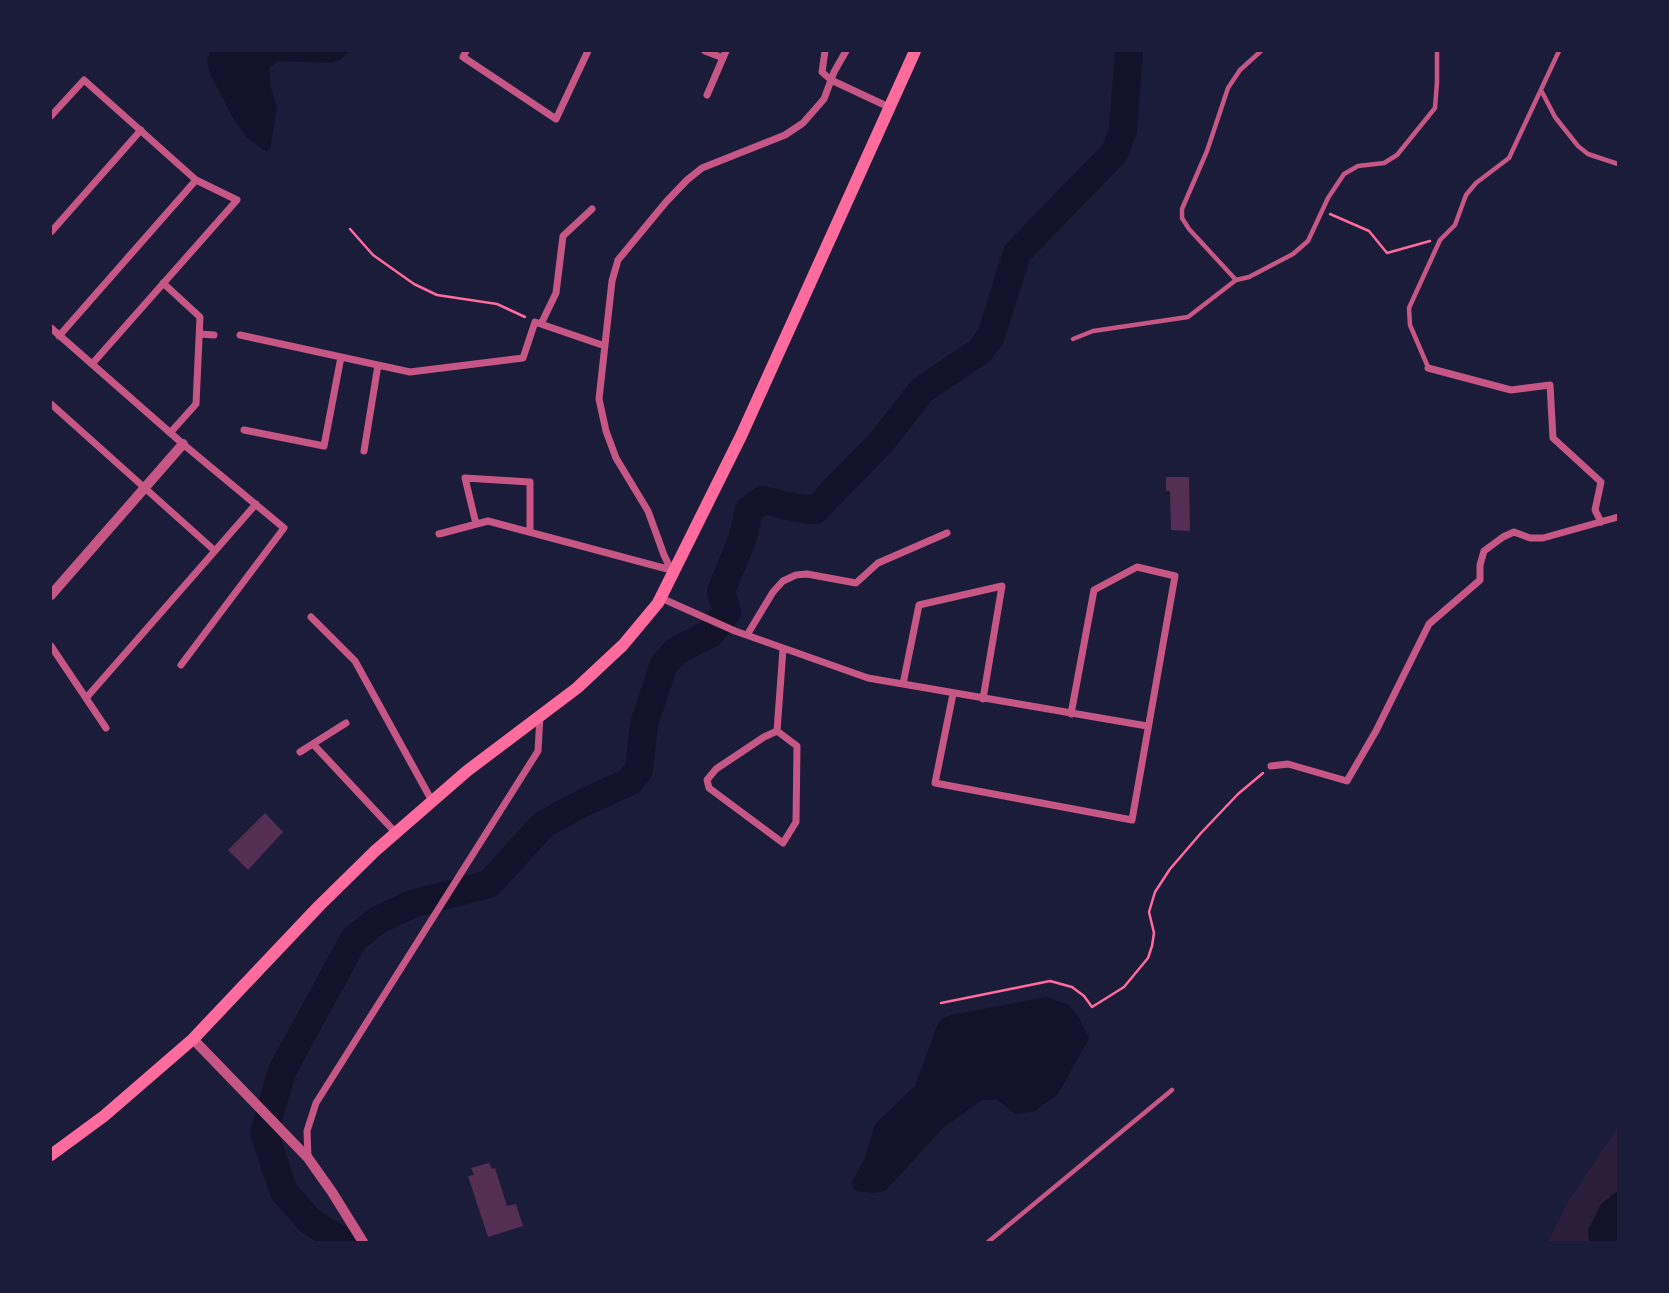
<!DOCTYPE html>
<style>
body{margin:0}
#map{position:relative;width:1669px;height:1293px;overflow:hidden;background:#1b1b3a;font-family:Helvetica,sans-serif}
canvas{display:block}
.frame{position:absolute;inset:0;border:52px solid #1b1b3a;pointer-events:none}
</style>
<div id="map">
<canvas width="1669" height="1293"></canvas>
<div class="frame"></div>
</div>
<script>
const c = document.querySelector('canvas').getContext('2d');
c.lineJoin = 'round';
function fill(path, color) { c.fillStyle = color; c.fill(path, 'evenodd'); }
const poly = rows => new Path2D(rows.map(r => 'M' + r).join(''));
function trace(path, color, width, dash) { c.strokeStyle = color; c.lineWidth = width; c.lineCap = dash ? 'butt' : 'round'; c.setLineDash(dash || []); c.stroke(path); }
const green = poly([
 [1618,1121,1618,1191,1611,1195,1588,1230,1589,1242,1548,1242,1568,1202,1616,1130]
]);
const water = poly([
 [210,51,350,51,341,59,331,63,278,61,270,67,270,85,277,107,270,150,265,151,246,137,233,118,211,76,207,63],
 [1047,997,1068,1005,1079,1017,1089,1039,1058,1094,1035,1111,1015,1114,998,1100,982,1100,944,1127,885,1191,873,1193,857,1191,853,1188,852,1182,865,1158,875,1124,915,1086,937,1026,942,1019,951,1015],
 [1618,1191,1618,1242,1589,1242,1588,1230,1601,1204]
]);
const river = poly([
 [343,1242,310,1221,284,1192,264,1133,282,1071,354,939,378,920,412,904,489,884,544,824,587,801,629,782,639,770,644,724,664,664,676,651,711,633,727,612,721,591,742,540,749,510,763,500,796,508,815,510,883,440,922,390,980,351,991,336,1017,253,1115,152,1123,130,1129,51]
]);
const building = poly([
 [1166,477,1189,477,1190,531,1171,530,1170,491,1166,491],
 [265,813,283,832,248,870,228,850],
 [489,1163,492,1169,495,1168,507,1206,516,1204,523,1226,488,1237,468,1176,474,1175,471,1168]
]);
const path = poly([
 [1330,214,1369,231,1387,253,1430,241],
 [350,229,373,255,414,284,437,295,497,304,525,317],
 [941,1003,1050,981,1072,987,1084,996,1092,1007,1124,987,1148,958,1152,946,1154,933,1149,912,1155,892,1170,869,1201,833,1238,794,1263,773]
]);
const service = poly([
 [1542,92,1555,117,1578,146,1588,154,1618,164],
 [1236,280,1189,229,1182,218,1182,209,1207,151,1228,88,1240,70,1261,51],
 [1073,339,1093,331,1188,317,1236,280,1249,277,1293,254,1308,241,1328,198,1344,174,1358,166,1384,163,1397,155,1435,108,1437,82,1437,51],
 [1428,367,1410,325,1409,308,1440,240,1455,225,1466,195,1476,183,1509,158,1559,51],
 [988,1242,1172,1090]
]);
const minor = poly([
 [466,51,463,57,556,119,588,51],
 [705,51,723,58],
 [825,51,822,72,831,80,891,108],
 [707,95,726,51],
 [51,116,84,80,196,180,237,200,92,364],
 [51,232,141,130],
 [163,283,200,317,196,404,170,433],
 [541,324,556,293,563,236,592,209],
 [51,328,183,444,284,528,181,665],
 [200,334,214,335],
 [240,335,410,372,523,358,535,322,605,346],
 [59,336,196,180],
 [1428,368,1511,390,1550,385,1553,438,1601,482,1595,510,1601,522],
 [51,404,214,550],
 [244,430,324,446,341,357],
 [364,451,378,365],
 [476,524,465,478,530,482,530,532],
 [439,534,488,521,671,570],
 [673,574,664,555,648,511,616,458,606,431,599,399,612,281,618,260,666,202,687,180,702,168,785,135,803,123,824,99,834,72,846,51],
 [661,598,735,631,868,678,1147,726],
 [311,617,355,661,432,801],
 [747,635,773,592,783,581,796,575,807,574,856,583,878,563,947,533],
 [51,646,106,728],
 [903,684,919,605,1002,586,983,699],
 [953,694,935,783,1132,820,1175,576,1137,567,1094,590,1071,714],
 [87,697,256,504],
 [777,731,797,746,796,822,783,843,709,788,707,780,716,769,764,737,777,731,783,649],
 [313,744,396,833],
 [300,752,346,723],
 [1271,766,1288,764,1347,781,1376,731,1429,624,1480,580,1480,565,1484,551,1503,537,1514,532,1530,538,1543,538,1618,517],
 [308,1157,307,1131,316,1103,538,751,540,716]
]);
const tertiary = poly([
 [51,595,183,444],
 [193,1039,308,1158,332,1192,363,1242]
]);
const primary = poly([
 [51,1155,104,1116,193,1039,319,906,375,851,467,771,577,688,623,645,658,603,741,436,915,51]
]);
fill(green, '#2a1e3b');
fill(water, '#12122b');
trace(river, '#12122b', 28);
fill(building, '#542f53');
trace(path, '#ff6b9d', 2.5);
trace(service, '#c65784', 4.5);
trace(minor, '#c65784', 7);
trace(tertiary, '#c65784', 10);
trace(primary, '#ff6b9d', 12);
</script>
